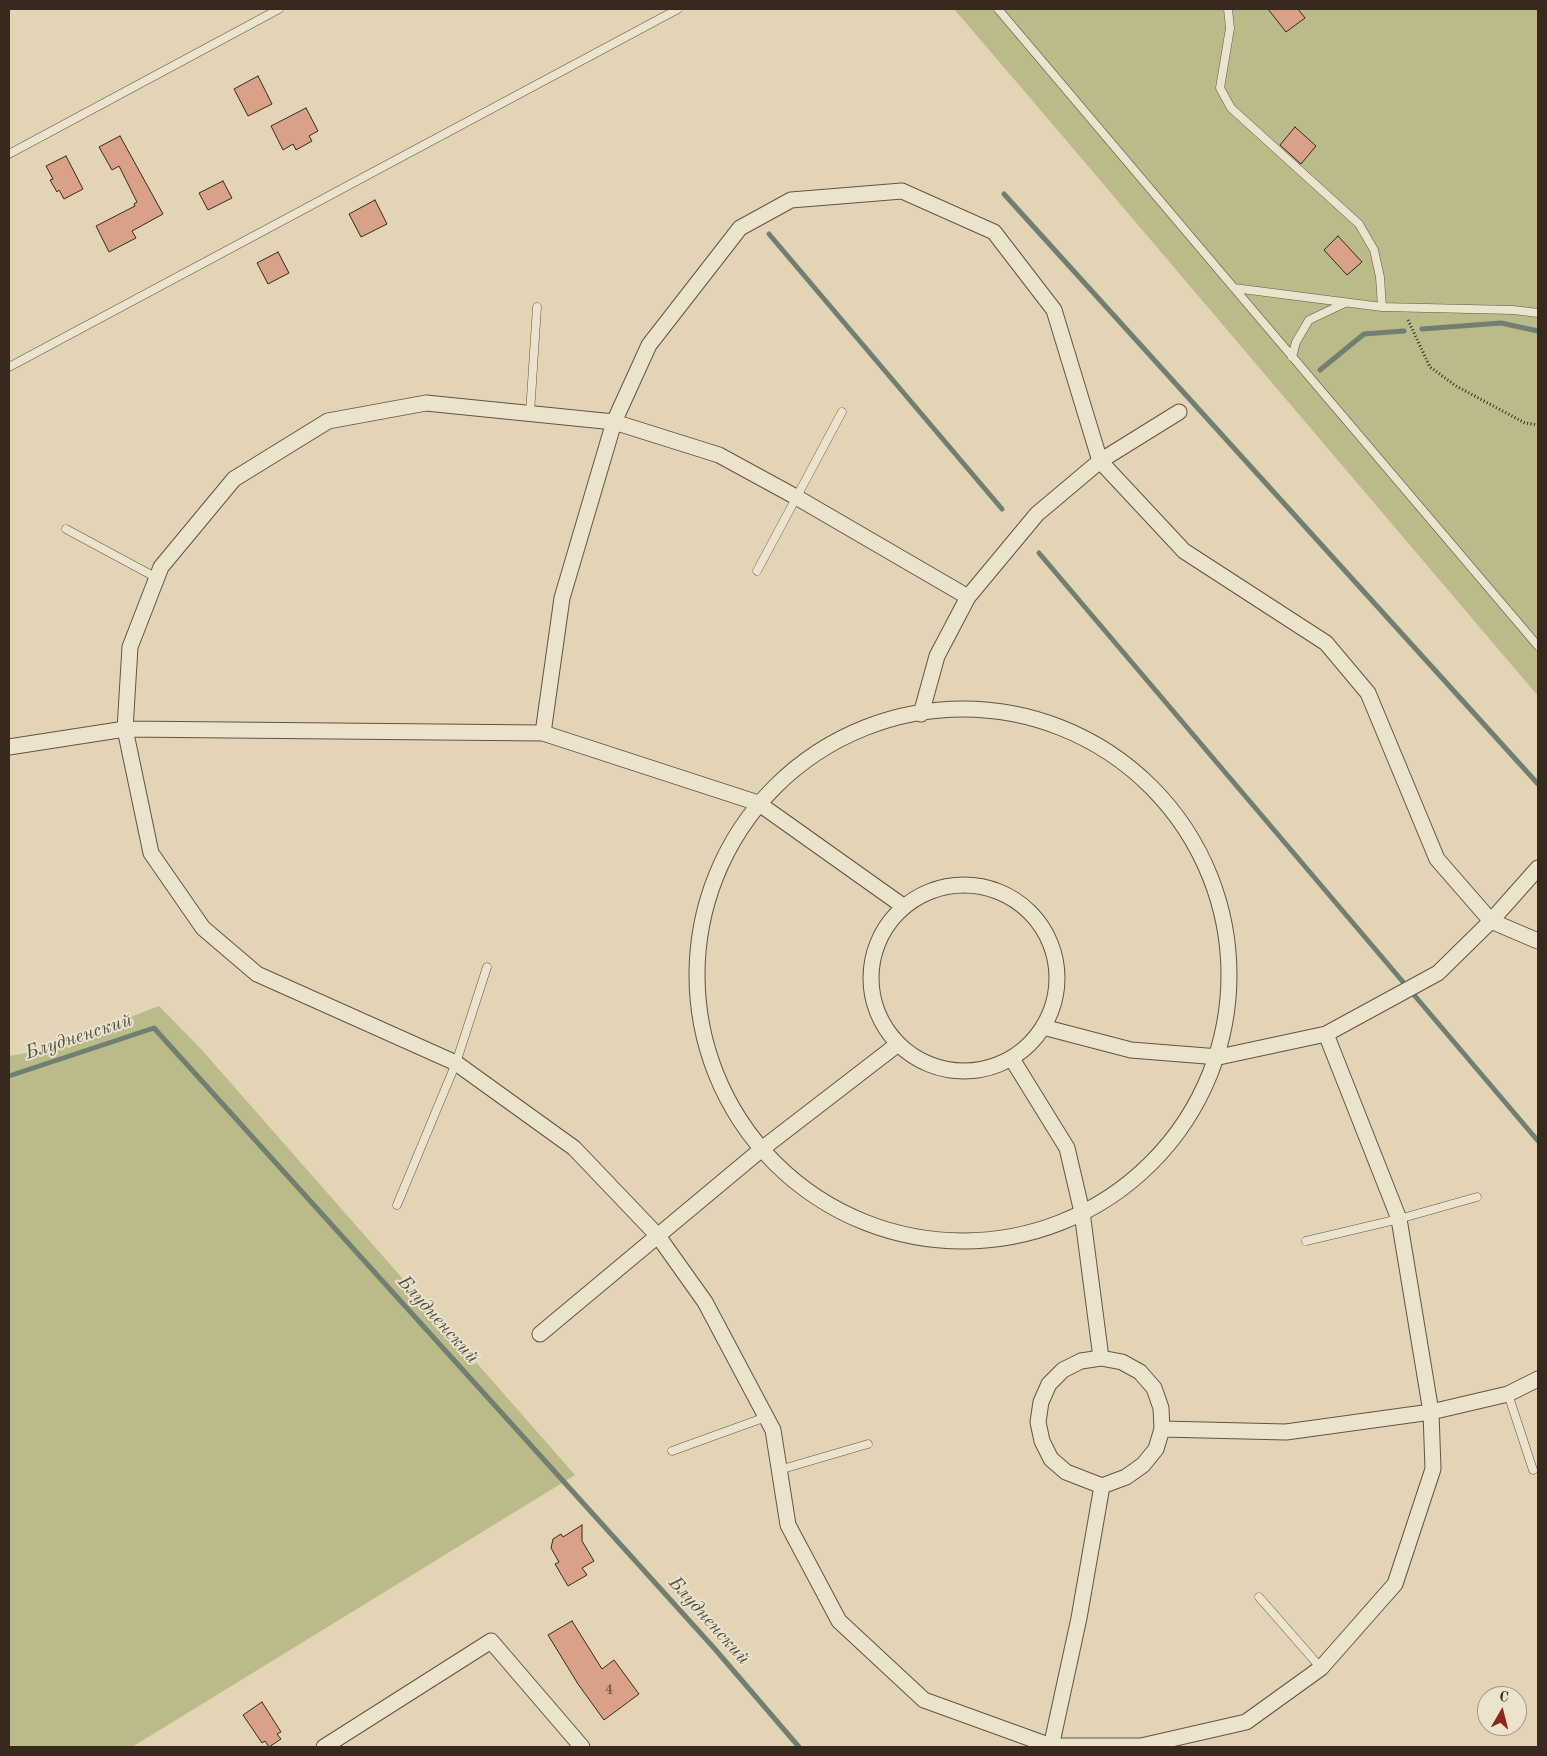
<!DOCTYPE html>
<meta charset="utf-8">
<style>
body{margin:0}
#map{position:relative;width:1547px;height:1756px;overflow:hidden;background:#e2d4b4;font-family:"Old Standard TT",serif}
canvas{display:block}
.frame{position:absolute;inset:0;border:10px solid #38291e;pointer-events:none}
.north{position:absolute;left:1477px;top:1686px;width:50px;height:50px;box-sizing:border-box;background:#ece3ce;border:1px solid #a49988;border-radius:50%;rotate:8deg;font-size:14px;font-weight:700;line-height:20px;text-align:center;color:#38291e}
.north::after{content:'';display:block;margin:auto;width:18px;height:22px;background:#8f2418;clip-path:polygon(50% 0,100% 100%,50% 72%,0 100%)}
</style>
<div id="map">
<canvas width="1547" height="1756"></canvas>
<div class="frame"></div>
<div class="north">С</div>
</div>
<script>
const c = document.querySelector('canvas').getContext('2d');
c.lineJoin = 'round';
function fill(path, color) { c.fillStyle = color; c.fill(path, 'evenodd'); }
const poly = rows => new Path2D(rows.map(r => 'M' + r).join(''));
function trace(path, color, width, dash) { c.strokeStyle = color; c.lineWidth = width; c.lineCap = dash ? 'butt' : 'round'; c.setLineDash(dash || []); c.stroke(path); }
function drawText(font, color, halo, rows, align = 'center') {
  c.font = font + ' "Old Standard TT",serif'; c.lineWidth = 4; c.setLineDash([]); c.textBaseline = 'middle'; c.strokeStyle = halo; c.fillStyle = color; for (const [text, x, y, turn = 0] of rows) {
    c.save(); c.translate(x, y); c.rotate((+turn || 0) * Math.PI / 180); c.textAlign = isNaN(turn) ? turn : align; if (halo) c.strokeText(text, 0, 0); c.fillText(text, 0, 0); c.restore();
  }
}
const green = poly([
 [954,9,1538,9,1538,696,1037,106],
 [159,1006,201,1049,575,1475,132,1747,9,1747,9,1056,44,1050]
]);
const stream = poly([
 [1004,194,1538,784],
 [769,234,1002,509],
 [1422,329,1501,323,1538,331],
 [1320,370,1364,334,1404,331],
 [1039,553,1538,1141],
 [9,1076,154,1028,714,1648,799,1747]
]);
const building = poly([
 [1268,9,1298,9,1305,18,1286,32,1268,9],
 [258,76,272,104,248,116,234,89,258,76],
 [306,108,318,131,309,136,312,141,296,150,293,144,283,150,271,126,306,108],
 [1295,127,1316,146,1301,164,1280,145,1295,127],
 [120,136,163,214,132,231,136,238,109,252,96,226,135,206,134,204,137,202,119,166,112,170,99,147,120,136],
 [66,156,83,189,64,199,59,190,57,192,50,180,53,179,46,166,66,156],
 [223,181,232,198,208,210,199,193,223,181],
 [375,200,387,224,361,237,349,214,375,200],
 [1338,236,1362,262,1347,275,1324,250,1338,236],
 [278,252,289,273,268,284,257,263,278,252],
 [582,1525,582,1541,594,1561,582,1568,587,1575,568,1586,555,1564,559,1562,551,1548,553,1539,561,1534,563,1537,582,1525],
 [572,1621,602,1669,614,1660,639,1694,604,1720,578,1684,548,1635,572,1621],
 [262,1702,281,1732,277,1734,281,1739,269,1747,265,1741,262,1743,243,1715,262,1702]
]);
const path = poly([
 [1408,320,1430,367,1456,386,1525,423,1538,425]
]);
const lane = poly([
 [998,9,1234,288,1538,646],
 [1228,9,1230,28,1220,88,1231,108,1359,224,1374,250,1380,277,1382,307],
 [9,154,279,9],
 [1234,288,1382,307,1513,310,1538,313],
 [1292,357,1296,342,1309,320,1345,303],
 [9,367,678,9],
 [530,413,537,307],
 [66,529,157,578],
 [757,571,842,412],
 [397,1205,456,1063,487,967],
 [1306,1241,1399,1219,1477,1197],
 [1508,1394,1533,1470],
 [672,1451,766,1417],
 [779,1470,868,1444],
 [1259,1597,1321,1668]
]);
const street = poly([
 [968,597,796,497,719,455,614,422,426,403,328,421,234,479,161,567,130,647,125,729,151,853,203,928,257,974,456,1063,574,1148,658,1236,705,1302,773,1430,788,1525,839,1621,924,1700,1051,1746,1141,1746,1246,1722,1321,1668,1395,1584,1433,1469,1431,1412,1399,1219,1326,1034],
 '697 975a266 266 0 1 1 532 0a266 266 0 1 1-532 0Z',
 [921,714,937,656,968,597,1037,514,1100,461,1179,412],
 [543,733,562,598,614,422,649,345,740,228,791,200,902,191,994,232,1054,310,1100,461,1184,551,1326,643,1368,693,1437,859,1491,921,1538,941],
 [9,747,125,729,543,733,758,803,903,906],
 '871 978a93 93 0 1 1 186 0a93 93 0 1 1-186 0Z',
 [1043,1027,1131,1050,1219,1057,1326,1034,1438,973,1491,921,1538,868],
 [1012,1059,1067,1148,1082,1212,1101,1358],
 [540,1334,763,1148,898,1044],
 [1101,1358,1122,1362,1140,1372,1154,1388,1161,1408,1162,1429,1156,1449,1143,1465,1126,1477,1102,1486,1066,1472,1051,1459,1042,1441,1038,1422,1041,1402,1049,1384,1063,1370,1081,1361,1101,1358],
 [1162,1429,1286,1432,1431,1412,1508,1394,1538,1379],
 [324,1747,491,1641,582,1747],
 [1051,1747,1079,1618,1102,1486]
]);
const numberNames = [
 ["4",609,1690]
];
const waterNames = [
 ["Блудненский",79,1037,-18],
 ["Блудненский",438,1320,48],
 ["Блудненский",709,1621,48]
];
fill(green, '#babb89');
trace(stream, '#707f71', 5);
fill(building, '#d8a188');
trace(building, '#38291e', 1);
trace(lane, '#625444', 9);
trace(street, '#625444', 17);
trace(path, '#38291e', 3, [1, 2.5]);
trace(lane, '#ece3ce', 8);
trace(street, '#ece3ce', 15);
drawText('15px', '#604738', null, numberNames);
drawText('italic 19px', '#4f4d41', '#ece3ce', waterNames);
</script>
